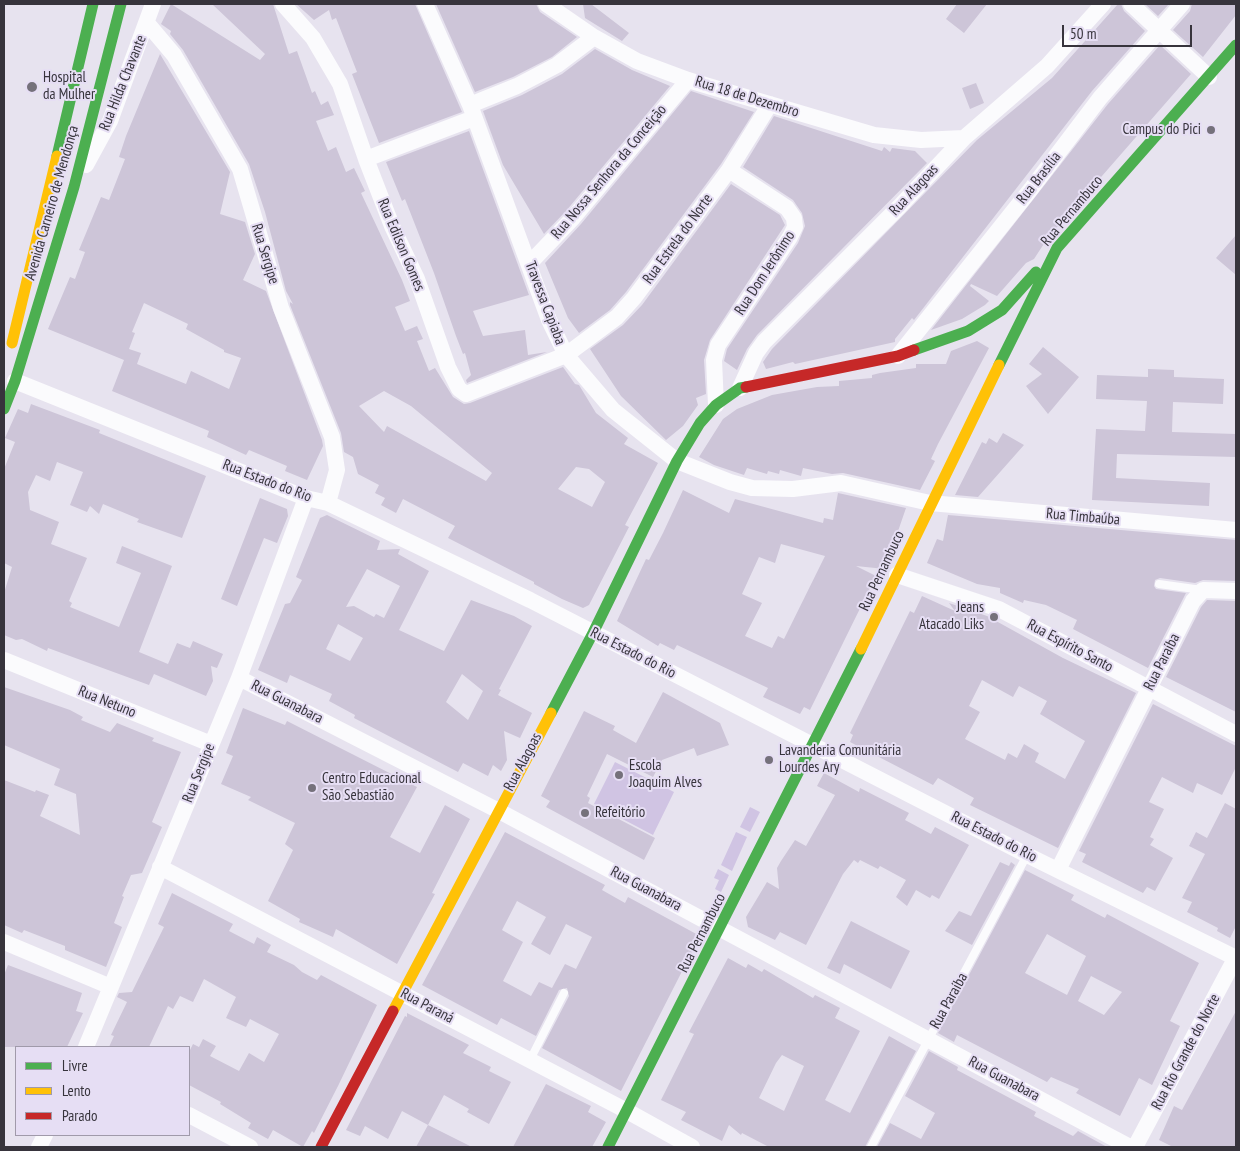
<!DOCTYPE html>
<meta charset="utf-8">
<style>
body{margin:0}
#map{position:relative;width:1240px;height:1151px;overflow:hidden;background:#e7e3ef;font-family:"PT Sans Narrow",sans-serif}
canvas{display:block}
.frame{position:absolute;inset:0;border:5px solid #37343c;pointer-events:none}
.legend{position:absolute;left:15px;top:1046px;width:175px;height:90px;box-sizing:border-box;background:#e6def4;border:1px solid #a09aaa;margin:0;padding:6px 9px;list-style:none;font-size:15px;color:#37343c}
.legend li{display:flex;align-items:center;gap:10px;height:25px}
.legend b{width:25px;border:1px solid #a09aaa}
.scale{position:absolute;left:1062px;top:25px;width:130px;height:22px;box-sizing:border-box;border:2px solid #37343c;border-top:0;padding-left:6px;font-size:15px;line-height:18px;white-space:nowrap;color:#37343c;-webkit-text-stroke:4px #e6def4;paint-order:stroke}
</style>
<div id="map">
<canvas width="1240" height="1151"></canvas>
<div class="frame"></div>
<ul class="legend">
<li><b style="height:6px;background:#4caf50"></b>Livre</li>
<li><b style="height:6px;background:#ffc107"></b>Lento</li>
<li><b style="height:6px;background:#c62828"></b>Parado</li>
</ul>
<div class="scale">50 m</div>
</div>
<script>
const c = document.querySelector('canvas').getContext('2d');
c.lineJoin = 'round';
function fill(path, color) { c.fillStyle = color; c.fill(path, 'evenodd'); }
const poly = rows => new Path2D(rows.map(r => 'M' + r).join(''));
function trace(path, color, width, dash) { c.strokeStyle = color; c.lineWidth = width; c.lineCap = dash ? 'butt' : 'round'; c.setLineDash(dash || []); c.stroke(path); }
function drawText(font, color, halo, rows, align = 'center') {
  c.font = font + ' "PT Sans Narrow",sans-serif'; c.lineWidth = 4; c.setLineDash([]); c.textBaseline = 'middle'; c.strokeStyle = halo; c.fillStyle = color; for (const [text, x, y, turn = 0] of rows) {
    c.save(); c.translate(x, y); c.rotate((+turn || 0) * Math.PI / 180); c.textAlign = isNaN(turn) ? turn : align; if (halo) c.strokeText(text, 0, 0); c.fillText(text, 0, 0); c.restore();
  }
}
const green = poly([
 [615,762,674,792,653,835,594,804],
 [750,807,760,812,750,832,740,827],
 [736,832,747,837,732,871,721,865],
 [718,869,729,875,721,892,715,889,719,880,714,878]
]);
const building = poly([
 [171,4,260,60,265,54,212,4,273,4,289,54,297,51,312,93,315,91,321,105,328,101,334,115,316,121,328,151,336,147,346,172,354,168,365,191,361,193,402,280,410,301,395,307,405,331,417,326,423,339,417,341,429,371,435,368,453,397,464,404,470,403,563,367,575,384,579,385,596,413,628,438,624,444,658,463,625,525,629,527,589,605,583,608,562,599,534,584,534,582,448,538,455,526,403,499,396,513,381,505,385,498,375,493,379,485,358,474,353,457,344,452,341,433,290,305,290,302,293,304,286,291,265,212,249,164,183,50,170,34,171,31,161,24],
 [384,391,411,406,492,473,486,481,387,426,384,432,359,406],
 [576,467,589,469,605,482,592,507,558,489],
 [296,4,415,4,462,112,379,143,352,74,357,72,336,18,332,20,329,10,314,20],
 [436,4,536,4,540,12,577,37,552,57,513,77,475,92],
 [583,4,591,4,629,33,622,41,585,18],
 [957,4,987,4,964,33,946,19],
 [1118,4,1121,4,1124,11,1145,31,1092,91,914,320,912,318,895,339,895,342,795,364,793,362,766,369,763,362,772,349,977,140,1052,78],
 [1145,4,1169,4,1158,16],
 [1192,4,1236,4,1236,15,1203,57,1173,30,1190,11],
 [1160,45,1191,74,1047,239,1034,259,1026,263,997,296,971,284,970,286,989,301,985,305,962,319,931,330,1108,104],
 [595,49,632,70,670,86,566,211,544,234,503,165,483,111,522,95,562,74],
 [160,54,230,172,220,214,245,222,255,254,243,280,266,291,322,440,323,446,307,480,285,471,287,466,249,450,246,455,207,437,209,431,112,391,124,360,48,329,70,277,75,279,85,252,79,250,101,197,109,200,125,159,119,157,126,136],
 [144,303,188,324,186,329,224,350,224,352,241,358,229,389,191,371,186,384,137,364,141,353,129,349,135,333,132,332],
 [976,83,984,103,970,109,962,88],
 [691,91,754,112,721,164,626,292,610,310,579,333,568,318,545,263,581,224],
 [774,116,882,151,884,147,890,152,892,148,915,151,927,163,757,335,747,349,737,370,724,361,727,349,798,243,805,226,802,213,793,200,743,167],
 [469,131,529,295,473,311,483,336,525,330,528,355,547,352,467,383,466,380,471,375,465,353,463,354,456,336,434,273,405,199,402,201,386,162],
 [731,184,780,215,785,225,710,340,704,360,706,394,696,398,698,405,683,426,666,440,621,396,590,349,623,325,642,305],
 [1236,235,1236,275,1216,258],
 [977,341,989,348,938,444,931,459,935,461,920,490,843,473,832,474,803,468,801,476,780,470,779,474,768,471,767,474,747,468,744,475,714,465,699,457,723,419,737,409,772,395,817,387,839,386,839,381,872,378,872,375,880,373,916,368,916,364,946,364,951,351],
 [1043,347,1079,377,1048,414,1026,386,1042,374,1029,364],
 [1148,369,1174,370,1174,377,1224,379,1223,404,1173,402,1172,432,1236,434,1236,457,1117,454,1116,478,1210,483,1209,506,1092,500,1096,429,1145,431,1147,401,1096,399,1097,375,1148,377],
 [31,404,100,430,99,433,206,476,182,538,137,522,139,519,103,504,99,514,90,506,87,512,70,505,83,472,57,462,50,481,36,475,28,492,30,510,59,522,51,544,87,558,69,601,72,603,70,607,119,627,141,573,116,563,122,546,172,566,139,652,168,664,177,643,190,648,193,641,223,654,217,668,211,666,213,681,206,696,154,674,149,685,48,648,47,651,22,639,16,640,4,635,4,593,12,567,4,563,4,469,15,442,5,438,18,409,28,413],
 [1003,433,1024,445,978,497,955,495,982,442,986,444,989,438,997,443],
 [683,490,729,513,735,499,823,523,824,518,833,520,838,493,906,508,885,569,856,566,876,576,810,710,804,707,800,714,763,697,768,688,677,645,674,650,660,643,658,646,617,621,646,559,649,560,663,533],
 [781,544,825,556,784,639,778,636,772,648,745,636,762,603,742,594,759,557,775,563],
 [260,498,287,509,288,516,277,543,264,538,237,606,221,599],
 [327,515,380,541,377,550,400,549,398,554,429,571,399,630,444,651,471,600,514,616,532,626,499,689,501,690,498,695,532,713,520,738,504,731,507,760,501,771,493,765,488,776,463,763,458,772,354,718,355,715,329,701,332,694,290,675,287,683,258,670,285,604,290,603,302,580,296,577,320,518],
 [367,569,400,586,384,618,376,614,374,617,354,606,346,607],
 [338,624,363,638,350,661,326,649],
 [462,674,483,691,468,720,446,702],
 [948,515,1236,540,1236,581,1203,580,1195,583,1160,578,1155,580,1154,586,1156,589,1186,593,1148,668,1073,629,1077,620,1046,605,1024,600,1023,603,1000,593,1000,588,977,584,927,563,937,539,943,541],
 [922,596,955,611,949,603,987,616,1063,658,1136,693,1058,848,970,805,974,798,938,778,933,785,850,742,853,735,850,733,910,611,914,613],
 [982,680,1013,697,1019,686,1047,701,1040,714,1085,741,1065,779,1035,762,1039,753,1024,744,1017,758,1008,753,1005,760,965,739,980,712,969,706],
 [1207,600,1236,601,1236,712,1166,677,1201,607],
 [4,687,70,710,83,717,81,720,110,732,117,723,154,738,152,741,181,752,152,822,162,827,142,873,131,875,122,896,124,897,114,923,122,927,106,967,65,950,65,946,24,930,22,933,4,925,4,780,35,792,36,790,49,795,40,816,80,835,76,794,54,785,60,769,4,745],
 [663,692,720,723,729,745,697,756,694,748,662,760,653,777,607,754,587,796,590,798,588,803,655,838,644,860,546,807,550,801,541,796,584,711,615,726,613,730,636,743],
 [1153,704,1236,746,1236,767,1222,795,1197,783,1193,793,1162,777,1149,802,1164,809,1150,837,1154,839,1150,845,1173,858,1155,891,1147,887,1143,893,1082,862,1086,854,1079,851],
 [243,708,285,725,287,721,417,787,390,837,420,853,445,805,470,819,432,893,435,894,397,964,336,929,333,937,299,922,300,919,268,901,293,850,285,844,295,823,248,800,251,797,221,784,233,756,226,753],
 [824,773,859,792,860,788,909,813,905,820,931,834,935,827,969,845,939,899,932,895,930,898,916,890,907,906,896,897,906,880,880,866,878,869,860,860,858,863,854,860,843,874,806,945,780,932,775,940,748,927,746,917,767,882,779,889,777,868,781,861,795,840,806,846,835,795,817,786],
 [1225,803,1236,809,1236,926,1230,938,1217,931,1218,928,1187,912,1192,902,1182,898,1205,854,1189,846,1196,832,1207,838],
 [505,832,605,885,602,890,625,903,628,897,700,936,621,1091,542,1048,569,996,567,988,559,990,536,1036,501,1018,497,1025,422,985],
 [517,901,546,917,531,944,550,955,566,924,592,937,576,969,565,964,552,988,539,982,531,996,503,981,523,942,502,930],
 [1000,862,1009,866,1011,862,1015,865,972,945,945,931,959,911,971,916],
 [1025,870,1074,895,1071,900,1105,918,1107,914,1199,963,1170,1021,1180,1026,1152,1085,1139,1078,1120,1116,1076,1093,1079,1089,1051,1077,1047,1082,957,1035,954,1042,938,1033],
 [1047,934,1086,956,1067,995,1025,973],
 [1091,976,1122,992,1104,1015,1078,1001],
 [172,893,233,924,229,931,254,944,257,937,271,945,267,952,294,965,302,972,317,980,321,975,377,1005,338,1086,314,1133,312,1131,303,1147,273,1130,268,1139,248,1128,251,1123,220,1104,221,1102,189,1085,189,1052,193,1044,199,1047,203,1039,216,1046,210,1056,239,1071,249,1053,264,1062,279,1034,250,1019,246,1027,226,1018,236,997,204,979,193,1002,180,996,173,1009,168,1006,149,1047,109,1047,114,1036,111,1035,127,1002,117,997,119,993,132,992,164,927,158,924],
 [851,921,910,951,891,989,844,964,840,974,827,968],
 [728,958,746,968,748,964,762,972,764,969,813,998,815,995,840,1008,835,1018,860,1031,825,1100,850,1113,889,1036,916,1051,865,1147,769,1147,742,1133,741,1135,729,1125,722,1141,681,1120,686,1112,661,1100,694,1034,689,1032],
 [782,1055,804,1066,784,1111,759,1098,776,1063],
 [8,965,82,993,76,1011,83,1013,67,1047,4,1047,4,975],
 [1236,1011,1236,1147,1173,1147,1159,1140,1174,1106,1182,1110],
 [407,1013,469,1045,463,1053,491,1067,489,1071,511,1082,489,1124,467,1112,469,1109,444,1095,428,1125,472,1147,416,1147,428,1125,402,1111,388,1139,365,1126,360,1136,346,1130,405,1016,407,1017],
 [929,1051,958,1067,957,1070,1036,1112,1034,1116,1073,1136,1078,1131,1107,1147,877,1147,890,1123,921,1139,935,1113,905,1096],
 [546,1084,591,1106,588,1112,606,1122,592,1147,513,1147]
]);
const lane = poly([
 [1159,584,1202,590],
 [530,1060,564,993],
 [871,1147,1027,855]
]);
const street = poly([
 [283,4,313,38,340,84,366,159,392,226,417,279,448,367,459,389,466,394,566,355,617,317,634,298,729,170,770,104],
 [425,4,470,105,549,320,566,355,613,410,677,461,730,482,752,488,793,489,841,483,930,503,1236,530],
 [546,4,594,37,637,61,688,80,874,135,921,140,964,138],
 [1131,4,1209,77],
 [147,23,174,55,240,169,281,308,332,437,337,470,328,503],
 [470,105,517,86,557,65,594,37],
 [366,159,474,118],
 [86,165,110,121,153,4],
 [529,264,573,218,688,80],
 [898,356,1031,189,1100,98,1182,4],
 [15,381,306,498,328,503,530,600,1027,855,1236,958],
 [740,388,756,353,764,342,900,206,964,138,1047,66,1103,4],
 [716,405,714,360,718,345,790,237,795,227,794,218,787,208,729,170],
 [897,575,999,609,1236,734],
 [4,660,211,744],
 [239,678,497,810,1130,1147],
 [160,867,627,1111,692,1147],
 [1058,870,1193,601,1203,590,1236,591],
 [4,942,111,987],
 [86,1047,239,678,306,498],
 [189,1115,250,1147],
 [39,1147,45,1135],
 [1135,1147,1236,957]
]);
const fast = poly([
 [57,156,93,4],
 [914,350,968,331,1002,310,1036,272],
 [999,365,1057,248,1236,45],
 [4,409,15,381,74,187,121,4],
 [551,713,593,633,677,461,700,423,716,405,740,388,746,387],
 [608,1147,861,649]
]);
const slow = poly([
 [12,343,57,156],
 [861,649,999,365],
 [393,1011,551,713]
]);
const jam = poly([
 [746,387,898,356,914,350],
 [321,1147,393,1011]
]);
const markers = [
 [32,87,6,"#75717b"],
 [1211,130,5,"#75717b"],
 [994,617,5,"#75717b"],
 [769,760,5,"#75717b"],
 [619,775,5,"#75717b"],
 [312,788,5,"#75717b"],
 [585,813,5,"#75717b"]
];
const poiNames = [
 ["Hospital",43,78],
 ["da Mulher",43,95],
 ["Campus do Pici",1201,130,"right"],
 ["Jeans",984,608,"right"],
 ["Atacado Liks",984,625,"right"],
 ["Lavanderia Comunitária",779,751],
 ["Lourdes Ary",779,768],
 ["Escola",629,766],
 ["Joaquim Alves",629,783],
 ["Centro Educacional",322,779],
 ["São Sebastião",322,796],
 ["Refeitório",595,813]
];
const streetNames = [
 ["Rua Hilda Chavante",123,83,-68],
 ["Rua 18 de Dezembro",747,97,17],
 ["Rua Nossa Senhora da Conceição",609,172,-50],
 ["Rua Brasília",1039,178,-52],
 ["Rua Alagoas",914,190,-47],
 ["Avenida Carneiro de Mendonça",52,203,-74],
 ["Rua Pernambuco",1072,211,-50],
 ["Rua Estrela do Norte",678,239,-54],
 ["Rua Edilson Gomes",401,245,67],
 ["Rua Sergipe",265,254,73],
 ["Rua Dom Jerônimo",765,273,-57],
 ["Travessa Capiaba",545,303,69],
 ["Rua Estado do Rio",267,481,21],
 ["Rua Timbaúba",1083,517,5],
 ["Rua Pernambuco",882,571,-65],
 ["Rua Espírito Santo",1070,646,28],
 ["Rua Estado do Rio",633,653,27],
 ["Rua Paraíba",1162,662,-63],
 ["Rua Netuno",107,702,22],
 ["Rua Guanabara",287,702,27],
 ["Rua Alagoas",523,762,-62],
 ["Rua Sergipe",199,773,-68],
 ["Rua Estado do Rio",994,837,27],
 ["Rua Guanabara",646,889,28],
 ["Rua Pernambuco",702,933,-63],
 ["Rua Paraíba",949,1001,-61],
 ["Rua Paraná",427,1006,28],
 ["Rua Rio Grande do Norte",1186,1052,-62],
 ["Rua Guanabara",1004,1079,28]
];
fill(green, '#d0c4e3');
fill(building, '#cdc5d8');
trace(lane, '#fbfbfd', 8);
trace(street, '#fbfbfd', 16);
trace(fast, '#4caf50', 11);
trace(slow, '#ffc107', 11);
trace(jam, '#c62828', 11);
for (const [x, y, r, color] of markers) { const dot = new Path2D(); dot.arc(x, y, r, 0, 2 * Math.PI); c.fillStyle = color; c.fill(dot); trace(dot, '#e6def4', 2); }
drawText('15px', '#37343c', '#e6def4', poiNames, 'left');
drawText('15px', '#37343c', '#e6def4', streetNames);
</script>
